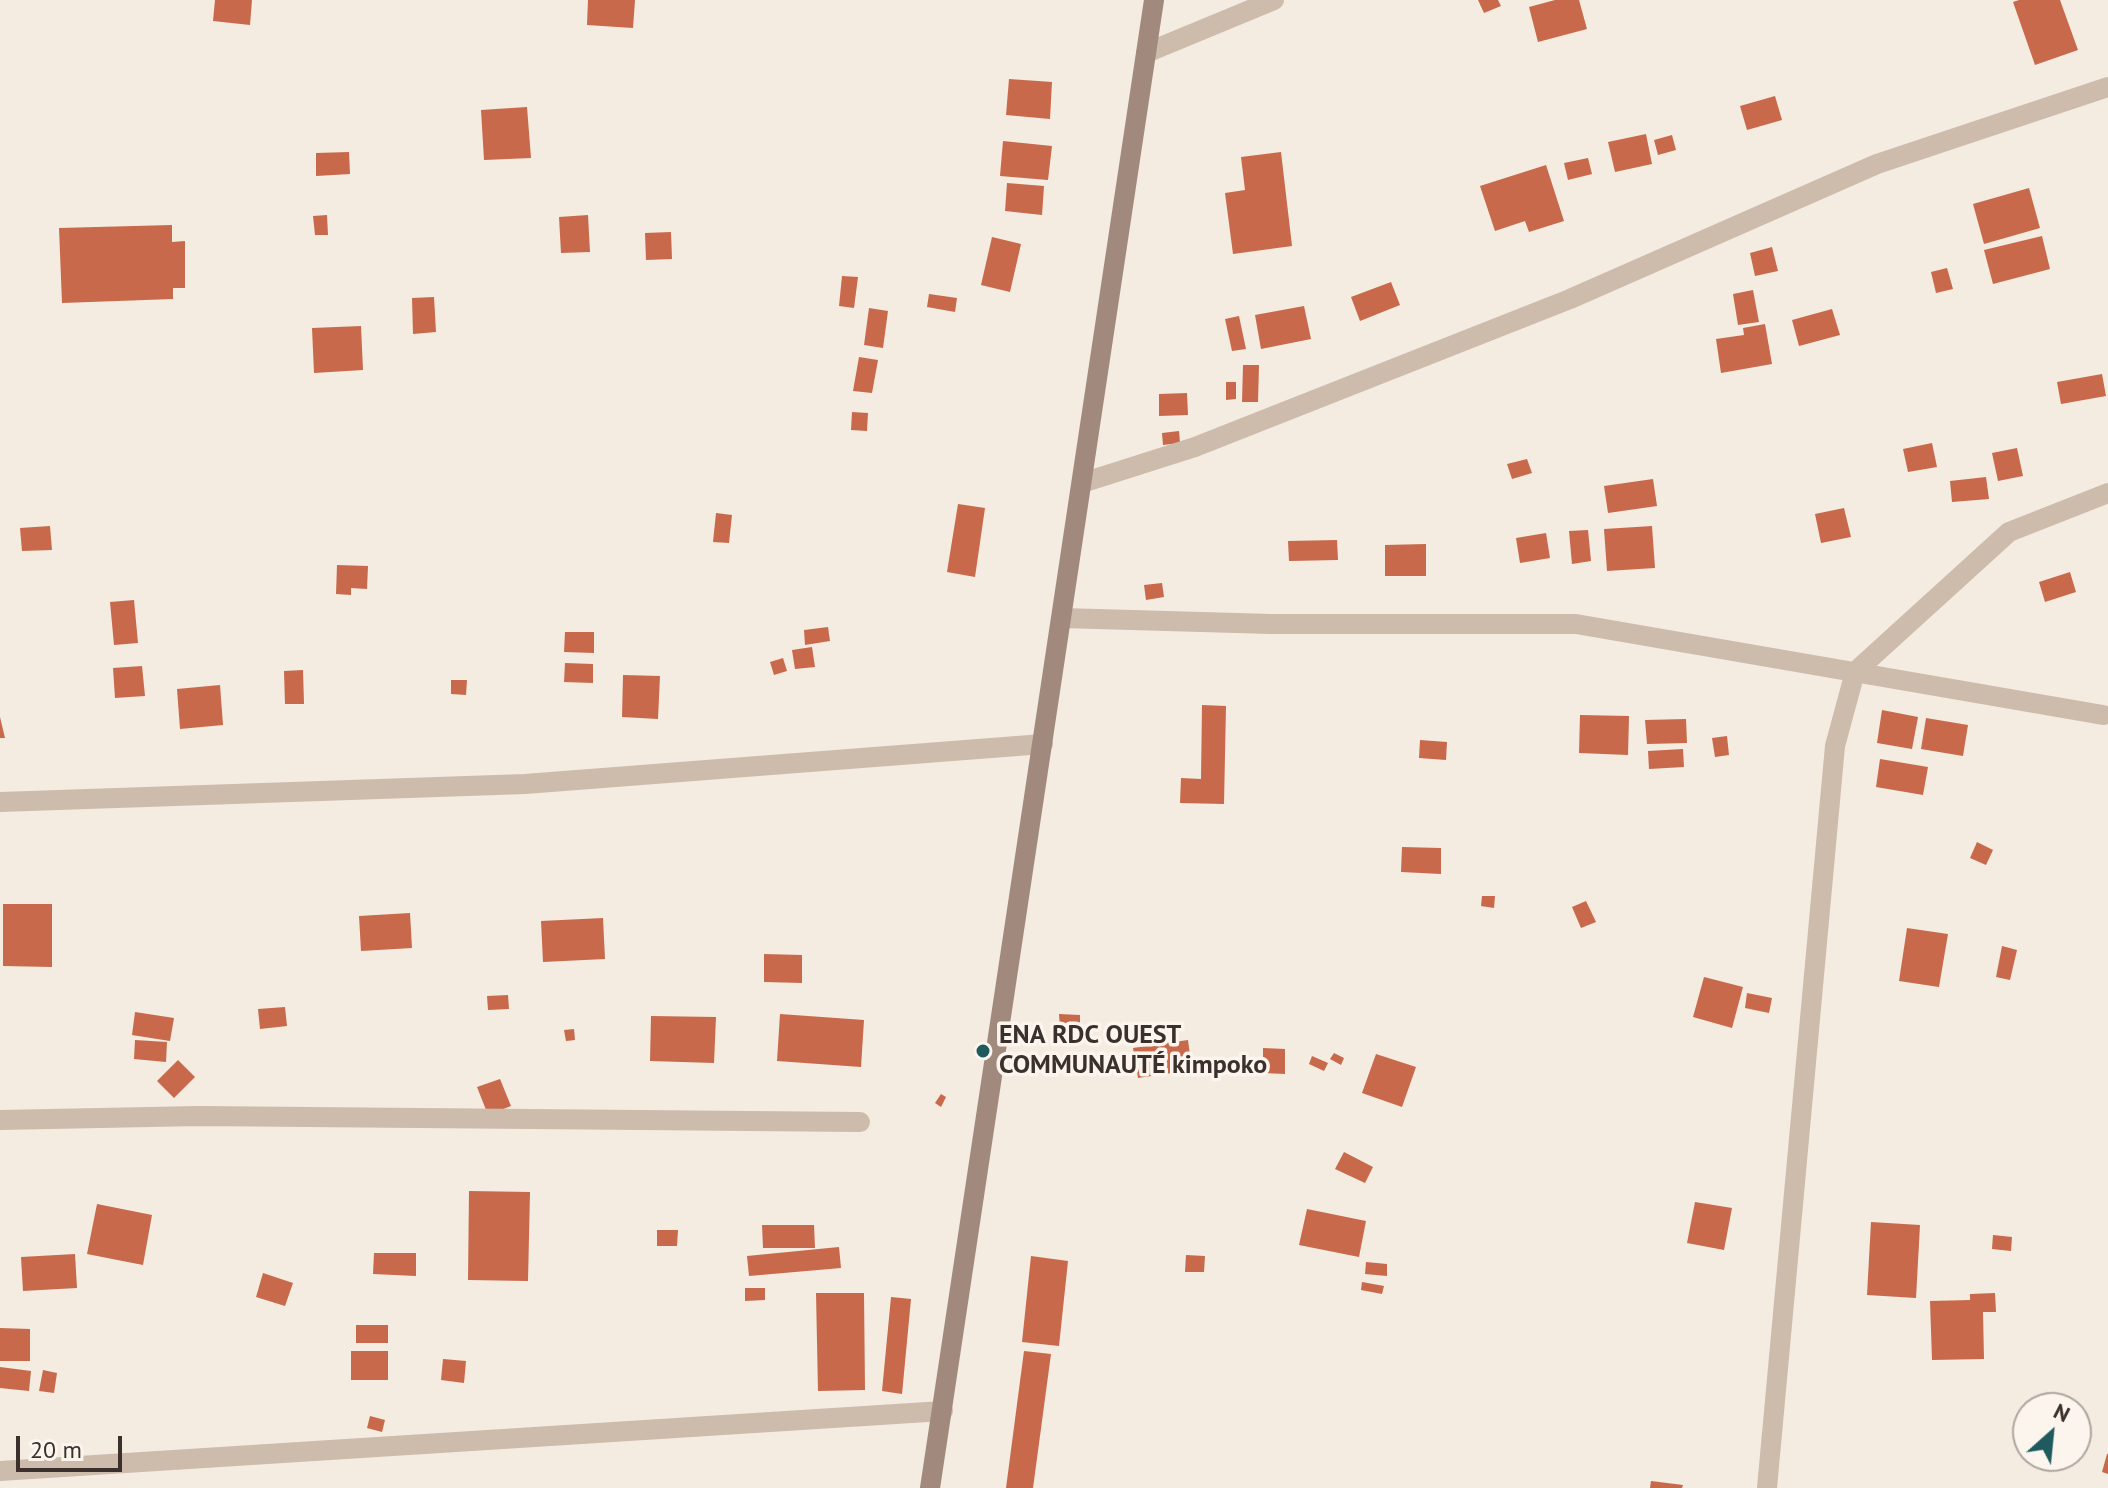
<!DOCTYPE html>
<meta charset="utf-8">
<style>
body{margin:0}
#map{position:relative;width:2108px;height:1488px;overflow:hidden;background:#f4ebe1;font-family:"PT Sans",sans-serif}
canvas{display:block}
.north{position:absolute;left:2012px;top:1392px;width:80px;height:80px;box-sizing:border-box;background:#fbf5ee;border:2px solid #aea6a0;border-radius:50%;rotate:27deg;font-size:22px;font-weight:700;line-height:32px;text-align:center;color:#3b302b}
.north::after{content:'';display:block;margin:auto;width:28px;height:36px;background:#1f5a5e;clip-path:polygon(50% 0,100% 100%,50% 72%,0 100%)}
.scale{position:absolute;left:16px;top:1436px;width:106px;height:36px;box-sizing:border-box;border:4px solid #3b302b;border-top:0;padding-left:10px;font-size:24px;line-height:28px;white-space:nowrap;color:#3b302b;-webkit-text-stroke:6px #fbf5ee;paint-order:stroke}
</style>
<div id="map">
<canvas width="2108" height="1488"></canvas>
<div class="north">N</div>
<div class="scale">20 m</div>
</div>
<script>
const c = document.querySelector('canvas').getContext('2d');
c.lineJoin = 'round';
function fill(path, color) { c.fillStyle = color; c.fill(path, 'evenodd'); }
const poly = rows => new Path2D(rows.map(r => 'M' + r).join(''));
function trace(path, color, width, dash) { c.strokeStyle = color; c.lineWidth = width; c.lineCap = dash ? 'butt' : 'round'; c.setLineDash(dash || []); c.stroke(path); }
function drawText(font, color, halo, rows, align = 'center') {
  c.font = font + ' "PT Sans",sans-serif'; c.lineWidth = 7; c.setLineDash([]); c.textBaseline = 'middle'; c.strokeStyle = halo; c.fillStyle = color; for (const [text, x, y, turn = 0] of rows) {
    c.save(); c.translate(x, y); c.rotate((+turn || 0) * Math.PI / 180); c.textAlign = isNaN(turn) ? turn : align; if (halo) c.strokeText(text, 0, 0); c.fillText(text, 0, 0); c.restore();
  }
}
const building = poly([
 [215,0,252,0,250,25,213,21],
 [588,0,635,0,633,28,587,25],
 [1478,0,1498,0,1501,6,1484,13],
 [1555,0,1579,0,1587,29,1538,42,1529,7],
 [2019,0,2060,0,2078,50,2035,65,2013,2],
 [1009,79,1052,82,1050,119,1006,115],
 [1775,96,1782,120,1747,130,1740,106],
 [527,107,531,158,484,160,481,110],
 [1646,134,1652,164,1615,172,1608,142],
 [1672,135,1676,150,1658,155,1654,140],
 [1003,141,1052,146,1048,180,1000,176],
 [349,152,350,174,316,176,316,153],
 [1281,152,1292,246,1233,254,1225,193,1245,190,1241,157],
 [1588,158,1592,174,1568,180,1564,163],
 [1546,165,1564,221,1529,232,1525,221,1495,231,1480,186],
 [1007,183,1044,186,1042,215,1005,211],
 [2029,188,2040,228,1984,244,1973,204],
 [327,215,328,235,315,235,313,216],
 [588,215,590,252,561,253,559,217],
 [172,225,172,242,185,241,185,288,173,288,173,299,62,303,59,228],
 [671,232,672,259,646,260,645,233],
 [2042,236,2050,269,1993,284,1984,250],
 [992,237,1021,244,1010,292,981,285],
 [1772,247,1778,271,1755,276,1750,253],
 [1947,268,1953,289,1936,293,1931,272],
 [842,276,858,277,854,308,839,306],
 [1391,282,1400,305,1360,321,1351,297],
 [1753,290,1759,322,1738,325,1733,294],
 [929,294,957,298,955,312,927,307],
 [434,297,436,332,413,334,412,298],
 [1304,306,1311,339,1261,349,1255,315],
 [869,308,888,311,883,348,864,345],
 [1832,309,1840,335,1799,346,1792,320],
 [1239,316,1246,349,1232,351,1225,319],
 [1765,324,1772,364,1721,373,1716,339,1744,335,1743,328],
 [361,326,363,370,314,373,312,328],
 [859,357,878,360,872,393,853,391],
 [1243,365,1259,365,1258,402,1242,402],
 [2102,374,2106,396,2061,404,2057,382],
 [1226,382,1236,382,1236,399,1226,400],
 [1187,393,1188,415,1159,416,1159,394],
 [852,412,868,413,867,431,851,430],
 [1179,431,1180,443,1163,445,1162,433],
 [1932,443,1937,467,1908,472,1903,449],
 [2017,448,2023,476,1998,481,1992,453],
 [1527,459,1532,473,1512,479,1507,464],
 [1986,477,1989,499,1952,502,1950,481],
 [1653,479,1657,506,1608,513,1604,486],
 [958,504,985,508,975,577,947,572],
 [1844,508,1851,537,1821,543,1815,514],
 [716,513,732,515,729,543,713,542],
 [50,526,52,550,22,551,20,528],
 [1652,526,1655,568,1607,571,1604,529],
 [1588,530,1591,561,1572,564,1569,531],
 [1546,533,1550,558,1520,563,1516,538],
 [1337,540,1338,560,1289,561,1288,541],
 [1426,544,1426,576,1385,576,1385,545],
 [337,565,368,566,367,589,351,588,351,595,336,594],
 [2070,572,2076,592,2045,602,2039,582],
 [1162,583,1164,597,1146,600,1144,585],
 [134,600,138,643,114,645,110,602],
 [828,627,830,641,805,645,804,630],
 [565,632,594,632,594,653,564,652],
 [812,647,815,667,795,669,792,650],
 [783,658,787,671,774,675,770,662],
 [565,663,593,664,593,683,564,682],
 [142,666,145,696,115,698,113,668],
 [303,670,304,704,285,704,284,671],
 [623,675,660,676,658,719,622,717],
 [451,680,467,680,466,695,451,694],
 [220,685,223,725,180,729,177,689],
 [1202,705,1226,706,1224,804,1180,803,1181,778,1201,779],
 [1882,710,1918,717,1912,749,1877,743],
 [1580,715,1629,716,1628,755,1579,753],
 [0,717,5,738,0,738],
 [1926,718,1968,725,1963,756,1921,749],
 [1686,719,1687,743,1647,744,1645,720],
 [1727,736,1729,755,1715,757,1712,738],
 [1420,740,1447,742,1446,760,1419,758],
 [1683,749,1684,767,1649,769,1648,751],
 [1880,759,1928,767,1923,795,1876,787],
 [1977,842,1993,850,1986,865,1970,858],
 [1402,847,1441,848,1441,874,1401,872],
 [1482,896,1495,896,1494,908,1481,906],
 [1586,901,1596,922,1581,928,1572,907],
 [3,904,52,904,52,967,3,966],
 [410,913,412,948,361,951,359,916],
 [603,918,605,959,543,962,541,921],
 [1907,928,1948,934,1939,987,1899,981],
 [2002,946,2017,950,2010,980,1996,977],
 [764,954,802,955,802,983,764,982],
 [1704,977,1743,987,1732,1028,1693,1017],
 [1747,993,1772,998,1769,1013,1745,1008],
 [508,995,509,1009,488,1010,487,996],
 [285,1007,287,1026,260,1029,258,1009],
 [135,1012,174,1018,170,1041,132,1035],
 [780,1014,864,1020,861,1067,777,1061],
 [1059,1014,1080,1015,1080,1029,1060,1029],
 [651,1016,716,1017,714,1063,650,1061],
 [574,1029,575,1040,566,1041,564,1030],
 [135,1040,167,1042,166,1062,134,1059],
 [1188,1040,1192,1070,1138,1078,1133,1048],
 [1263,1048,1285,1049,1285,1074,1263,1073],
 [1334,1053,1344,1058,1341,1065,1330,1059],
 [1376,1054,1416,1067,1402,1107,1362,1093],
 [1312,1056,1328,1063,1324,1071,1309,1064],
 [178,1060,195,1077,174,1098,157,1081],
 [500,1079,511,1106,488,1115,477,1087],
 [941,1094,946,1097,941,1107,935,1103],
 [1344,1152,1373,1167,1365,1183,1335,1169],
 [469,1191,530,1192,528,1281,468,1280],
 [1695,1202,1732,1208,1724,1250,1687,1243],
 [97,1204,152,1215,143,1265,87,1254],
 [1307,1209,1366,1221,1359,1257,1299,1245],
 [1871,1222,1920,1225,1916,1298,1867,1295],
 [762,1225,814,1225,815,1248,763,1248],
 [657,1230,678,1230,677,1246,657,1246],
 [1993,1235,2012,1237,2011,1251,1992,1249],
 [839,1247,841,1268,749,1276,747,1256],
 [374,1253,416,1253,416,1276,373,1274],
 [75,1254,77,1288,23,1291,21,1257],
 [1186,1255,1205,1256,1204,1272,1185,1272],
 [1031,1256,1068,1261,1059,1346,1022,1342],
 [1366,1262,1387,1264,1387,1276,1365,1274],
 [263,1273,293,1283,285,1306,256,1297],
 [1362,1282,1384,1286,1382,1294,1361,1290],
 [745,1288,765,1288,765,1300,745,1301],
 [816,1293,864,1293,865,1390,818,1391],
 [1995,1293,1996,1312,1983,1312,1984,1359,1932,1360,1930,1301,1970,1300,1970,1294],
 [891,1297,911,1299,902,1394,882,1391],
 [356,1325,388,1325,388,1343,356,1343],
 [0,1328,30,1329,30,1361,0,1361],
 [351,1351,388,1351,388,1380,351,1380],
 [1024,1351,1051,1354,1033,1488,1006,1488],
 [443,1359,466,1361,464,1383,441,1380],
 [0,1367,31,1371,29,1391,0,1388],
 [43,1370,57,1373,54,1393,39,1391],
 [370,1416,385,1420,382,1432,367,1428],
 [2107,1454,2108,1454,2108,1474,2102,1472],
 [1651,1481,1683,1485,1682,1488,1650,1488]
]);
const street = poly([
 [1146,53,1274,0],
 [1082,483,1195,447,1570,299,1877,164,2108,87],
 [1062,618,1271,624,1576,624,2103,715],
 [0,802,525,784,1043,744],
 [0,1120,199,1116,860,1122],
 [0,1471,943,1411],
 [1767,1488,1835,746,1855,672,2009,532,2108,493]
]);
const secondary = poly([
 [930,1488,1154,0]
]);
const markers = [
 [983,1051,8,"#1f5a5e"]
];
const poiNames = [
 ["ENA RDC OUEST",999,1036],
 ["COMMUNAUTÉ kimpoko",999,1066]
];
fill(building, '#c8694b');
trace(street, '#cdbbac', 20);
trace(secondary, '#a18a7d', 20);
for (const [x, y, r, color] of markers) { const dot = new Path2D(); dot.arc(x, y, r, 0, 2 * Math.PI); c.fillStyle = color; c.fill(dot); trace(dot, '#fbf5ee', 3); }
drawText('bold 26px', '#3b302b', '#fbf5ee', poiNames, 'left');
</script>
